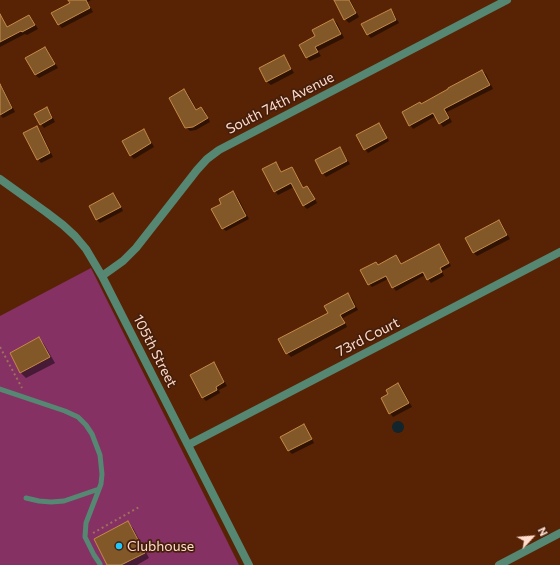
<!DOCTYPE html>
<style>
body{margin:0}
#map{position:relative;width:560px;height:565px;overflow:hidden;background:#582304;font-family:Commissioner,sans-serif}
canvas{display:block}
.north{position:absolute;left:512px;top:517px;width:40px;height:40px;-webkit-text-stroke:3px #451f0b;paint-order:stroke;rotate:64deg;font-size:11px;font-weight:700;line-height:16px;text-align:center;color:#ffdccd}
.north::after{content:'';display:block;margin:auto;width:14px;height:18px;background:#ffdccd;clip-path:polygon(50% 0,100% 100%,50% 72%,0 100%)}
</style>
<div id="map">
<canvas width="560" height="565"></canvas>
<div class="north">N</div>
</div>
<script>
const c = document.querySelector('canvas').getContext('2d');
c.lineJoin = 'round';
function fill(path, color) { c.fillStyle = color; c.fill(path, 'evenodd'); }
const poly = rows => new Path2D(rows.map(r => 'M' + r).join(''));
function trace(path, color, width, dash) { c.strokeStyle = color; c.lineWidth = width; c.lineCap = dash ? 'butt' : 'round'; c.setLineDash(dash || []); c.stroke(path); }
function drawText(font, color, halo, rows, align = 'center') {
  c.font = font + ' Commissioner,sans-serif'; c.lineWidth = 3.5; c.setLineDash([]); c.textBaseline = 'middle'; c.strokeStyle = halo; c.fillStyle = color; for (const [text, x, y, turn = 0] of rows) {
    c.save(); c.translate(x, y); c.rotate((+turn || 0) * Math.PI / 180); c.textAlign = isNaN(turn) ? turn : align; if (halo) c.strokeText(text, 0, 0); c.fillText(text, 0, 0); c.restore();
  }
}
const green = poly([
 [91,268,239,565,0,565,0,316]
]);
const water = poly([
 '392 427a6 6 0 1 1 12 0a6 6 0 1 1-12 0Z'
]);
const shadow = poly([
 [69,0,91,0,88,2,93,12,62,28,59,25,71,4],
 [338,0,350,0,359,17,349,23,345,19],
 [390,10,394,14,399,23,371,38,368,35],
 [29,16,32,19,38,29,27,35,25,34,0,47,0,28,7,28],
 [333,20,337,23,344,38,318,51,321,56,310,61,307,58,300,45,317,36],
 [45,48,48,51,58,68,39,78,35,75,26,58],
 [284,57,287,60,294,73,271,85,267,82,261,69],
 [482,71,486,74,493,89,447,112,452,122,443,127,440,123,436,116,413,129,410,125,421,105],
 [0,84,2,86,15,112,3,118,0,115],
 [184,90,188,94,197,110,201,108,205,111,210,122,196,130,190,131,186,127],
 [46,108,50,112,55,122,44,128,41,124],
 [379,124,382,128,389,141,368,153,365,149],
 [36,127,40,130,53,157,41,163,38,159],
 [144,131,147,134,154,147,134,159,130,155],
 [340,148,343,152,350,164,326,177,323,173],
 [275,163,279,166,282,173,292,168,295,172,304,189,307,187,311,191,317,203,307,209,303,205,294,187,278,195,275,191],
 [233,193,237,196,249,219,226,231,222,228,222,204],
 [113,195,117,198,123,211,100,223,97,220],
 [499,221,502,224,510,239,477,256,473,252],
 [439,245,442,248,451,266,442,271,444,276,431,283,425,275,396,291,393,287,388,279,372,287,369,284,376,263,379,265,396,256,399,259,402,265],
 [348,294,352,298,358,310,343,318,347,327,291,357,287,353,280,339,329,314],
 [39,338,44,344,55,363,26,378,21,373,11,354],
 [214,363,217,367,227,386,219,390,220,393,206,401,202,397],
 [398,384,402,388,412,407,393,417,390,413,390,394],
 [304,425,307,429,314,443,292,454,289,451,282,437],
 [128,523,133,528,149,558,137,565,109,565]
]);
const building = poly([
 [68,0,86,0,90,8,58,25,51,13,70,3,68,0],
 [334,0,349,0,356,13,344,20,334,0],
 [391,9,396,20,367,35,361,24,391,9],
 [0,14,7,27,29,15,35,25,22,32,21,31,0,42,0,14],
 [333,19,341,34,315,47,318,52,306,58,299,45,315,36,312,30,333,19],
 [45,47,55,64,35,75,25,58,45,47],
 [284,55,291,69,266,82,259,68,284,55],
 [482,70,490,85,444,109,449,118,439,124,433,113,409,126,402,112,420,102,421,104,448,89,448,88,482,70],
 [0,84,12,108,0,115,0,84],
 [184,89,196,110,201,107,208,118,193,127,185,128,169,98,184,89],
 [47,107,52,118,40,125,34,114,47,107],
 [379,123,387,138,364,150,356,135,379,123],
 [37,126,50,153,37,160,23,133,37,126],
 [144,129,151,143,130,156,122,141,144,129],
 [340,147,347,161,322,174,315,160,340,147],
 [276,162,281,172,292,167,303,188,307,186,315,199,303,206,291,183,274,192,262,169,276,162],
 [233,191,246,216,222,229,211,209,221,204,219,199,233,191],
 [113,193,121,207,96,220,89,206,113,193],
 [499,220,507,235,473,253,465,238,499,220],
 [439,244,449,263,440,268,442,272,427,280,423,272,392,288,386,276,368,285,360,270,376,262,378,265,396,255,401,264,439,244],
 [348,293,355,307,340,315,345,323,286,354,278,339,328,313,324,306,348,293],
 [39,337,50,357,20,373,10,353,39,337],
 [214,362,224,382,216,387,217,390,202,398,190,375,214,362],
 [398,383,409,403,389,414,381,398,388,394,386,390,398,383],
 [304,424,312,439,288,451,280,437,304,424],
 [128,521,145,553,121,565,107,565,94,539,128,521]
]);
const path = poly([
 [0,347,22,388],
 [93,533,141,506]
]);
const service = poly([
 [0,389,65,411,78,417,86,425,92,434,100,455,102,474,101,484,86,523,85,537,94,555,100,564],
 [26,498,39,501,51,502,64,501,99,489]
]);
const minor = poly([
 [0,179,46,212,63,225,75,236,86,249,102,276,249,565],
 [102,276,123,261,136,248,197,170,207,159,219,150,507,0],
 [188,445,560,252],
 [499,565,560,533]
]);
const markers = [
 [119,546,4,"#20c9fd"]
];
const streetNames = [
 ["South 74th Avenue",280,103,-27],
 ["73rd Court",368,337,-27],
 ["105th Street",155,351,63]
];
const poiNames = [
 ["Clubhouse",127,546]
];
fill(green, '#853164');
fill(water, '#12242c');
fill(shadow, '#0007');
fill(building, '#835829');
trace(building, '#c58948', 1);
trace(path, '#9e7159', 2, [2, 3]);
trace(service, '#558772', 5);
trace(minor, '#558772', 8);
for (const [x, y, r, color] of markers) { const dot = new Path2D(); dot.arc(x, y, r, 0, 2 * Math.PI); c.fillStyle = color; c.fill(dot); trace(dot, '#451f0b', 1.5); }
drawText('14px', '#ffdccd', '#451f0b', streetNames);
drawText('14px', '#ffdccd', '#451f0b', poiNames, 'left');
</script>
